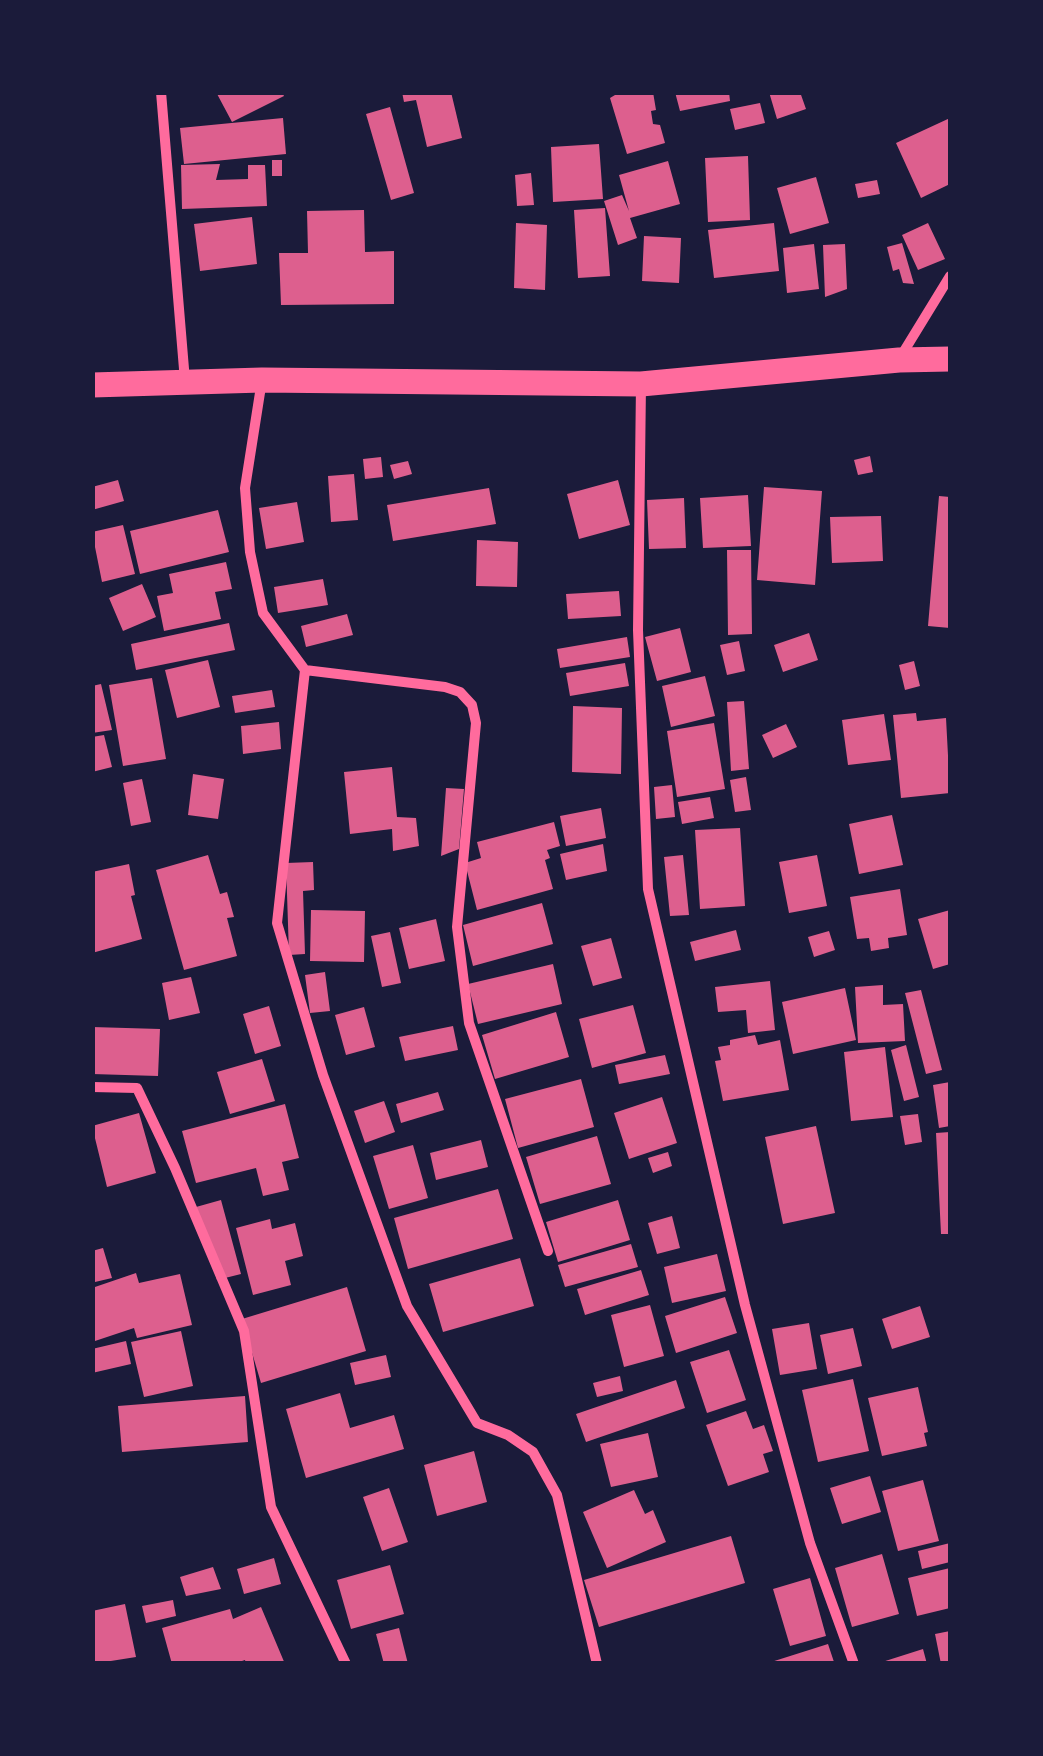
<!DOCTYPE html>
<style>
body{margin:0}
#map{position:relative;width:1043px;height:1756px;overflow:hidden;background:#1b1b3a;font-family:Arial,sans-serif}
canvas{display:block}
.frame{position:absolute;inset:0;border:95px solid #1b1b3a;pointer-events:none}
</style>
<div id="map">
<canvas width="1043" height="1756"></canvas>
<div class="frame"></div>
</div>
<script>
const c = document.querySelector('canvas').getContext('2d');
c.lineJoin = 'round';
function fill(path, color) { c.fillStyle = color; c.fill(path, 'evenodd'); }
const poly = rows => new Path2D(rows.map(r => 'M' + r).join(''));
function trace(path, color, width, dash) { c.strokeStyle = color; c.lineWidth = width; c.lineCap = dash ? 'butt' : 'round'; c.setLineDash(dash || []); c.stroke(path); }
const building = poly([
 [216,92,282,92,284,96,232,122],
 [402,92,451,92,462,138,427,147,416,100,404,102],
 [620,92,653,92,656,110,651,111,653,124,660,125,665,143,627,154,610,98],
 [675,92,729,92,730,101,680,111],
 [769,92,800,92,806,109,777,119],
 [760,103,765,123,735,130,730,109],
 [390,107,414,193,391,200,366,114],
 [283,118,286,154,184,164,180,128],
 [950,118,950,184,921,198,896,143],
 [599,144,603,199,553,202,551,147],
 [748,156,750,220,708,222,705,158],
 [272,160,282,160,282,176,272,176],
 [668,161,680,204,630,218,637,238,618,245,604,201,622,195,629,211,619,175],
 [220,164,216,180,248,179,248,165,265,165,267,206,182,209,181,165],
 [531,173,534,205,517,206,515,175],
 [816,177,829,223,790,234,777,188],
 [877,180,880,194,858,198,855,184],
 [605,208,610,276,578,278,574,210],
 [364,210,365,252,394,251,394,304,281,305,279,253,308,253,307,211],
 [252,217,257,264,200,271,194,224],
 [516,223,547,225,545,290,514,288],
 [774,223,779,271,714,278,708,230],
 [928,223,945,259,918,270,902,235],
 [644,236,681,238,679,283,642,281],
 [902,243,914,284,903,283,899,269,893,271,887,247],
 [814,244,819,289,787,293,783,248],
 [845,244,847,289,825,297,823,245],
 [870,456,873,472,858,475,854,460],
 [381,457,383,477,365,479,363,459],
 [408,461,412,474,394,479,390,465],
 [354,474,358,520,331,522,328,476],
 [118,480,124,501,92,510,92,487],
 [618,480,630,525,579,539,567,494],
 [764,487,822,491,815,585,757,580],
 [489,488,496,524,393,541,387,505],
 [748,495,751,546,703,548,700,498],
 [939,496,950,497,950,628,928,626],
 [684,498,686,548,649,549,647,500],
 [297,502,304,542,266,549,259,508],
 [218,510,229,552,140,574,130,531],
 [881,516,883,561,832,563,830,517],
 [123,525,135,574,102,582,92,532],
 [477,540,518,542,517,587,476,586],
 [727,550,751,550,752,634,728,635],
 [226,562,232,589,215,592,221,619,164,631,157,596,173,593,169,574],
 [323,579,328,605,278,613,274,587],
 [142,584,156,617,123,631,109,598],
 [619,591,621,616,568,619,566,594],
 [347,614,353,635,306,647,301,626],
 [229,623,235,650,136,670,131,644],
 [680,628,691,672,657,681,645,637],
 [809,633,818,660,783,672,774,645],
 [627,637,630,657,560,668,557,649],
 [739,641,745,671,727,675,720,645],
 [208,660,220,707,177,718,165,670],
 [914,661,920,686,905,690,899,665],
 [625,663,629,686,570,696,566,673],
 [705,676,715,716,671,727,662,686],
 [152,678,166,759,123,766,109,685],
 [101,684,112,730,92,733,92,686],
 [272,690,275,707,235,713,232,696],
 [744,701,749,769,731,771,727,702],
 [573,706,622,708,621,774,572,772],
 [916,713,917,721,946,718,950,793,901,798,893,715],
 [884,714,891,760,848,765,842,720],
 [279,722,281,749,243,754,241,726],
 [714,723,725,789,677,797,667,731],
 [786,724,797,747,773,758,762,735],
 [104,735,112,767,92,772,92,737],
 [392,767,397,817,416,818,419,846,393,851,392,829,350,834,344,772],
 [193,774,224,779,218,819,188,815],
 [746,777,751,810,735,812,730,780],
 [142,779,151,822,131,826,123,783],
 [672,785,675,817,656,819,654,787],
 [446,788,464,789,459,849,441,856],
 [710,797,714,818,682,824,678,802],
 [601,808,606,838,566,846,560,816],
 [892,815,903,865,859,874,849,824],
 [554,822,560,846,547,850,550,858,545,860,553,889,477,910,465,863,481,858,477,842],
 [740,828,745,906,700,909,695,830],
 [603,844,607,871,566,880,560,854],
 [208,855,220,894,227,892,234,917,227,918,237,956,184,970,156,870],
 [683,855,689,915,670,916,664,857],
 [817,855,827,906,789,913,779,862],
 [313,862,314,890,303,891,305,954,289,955,286,863],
 [129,864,135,895,131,896,142,939,92,953,92,872],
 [900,889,907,935,888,938,889,948,871,951,869,938,857,939,850,897],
 [542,903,553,944,473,966,463,925],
 [311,910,365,911,364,962,310,961],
 [950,910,950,964,933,969,918,919],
 [436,919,445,961,409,969,399,928],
 [736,930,741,950,695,961,690,942],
 [829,931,835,950,814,957,808,937],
 [390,932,401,983,382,987,371,936],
 [611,938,622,978,593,986,581,946],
 [553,964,562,1004,478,1024,468,984],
 [325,972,330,1011,310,1013,305,975],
 [191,977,200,1013,169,1020,162,983],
 [770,981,775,1030,748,1033,746,1010,718,1012,715,987],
 [883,985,883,1005,903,1004,905,1041,858,1043,855,987],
 [845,988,856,1040,793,1054,782,1002],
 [921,990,942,1070,926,1074,905,993],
 [633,1005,646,1053,592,1068,579,1019],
 [269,1006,281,1046,255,1054,243,1014],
 [364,1007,375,1047,346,1055,335,1015],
 [556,1012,569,1057,495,1079,482,1035],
 [453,1026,458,1050,405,1061,399,1037],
 [92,1027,160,1029,158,1076,92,1074],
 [755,1035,758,1045,780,1040,789,1090,723,1101,715,1061,721,1060,718,1047,730,1045,730,1040],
 [906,1045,919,1097,904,1101,891,1050],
 [885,1047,893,1117,851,1121,844,1052],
 [665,1055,670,1074,619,1084,615,1065],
 [262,1059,275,1101,230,1114,217,1072],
 [581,1079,594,1127,518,1148,505,1099],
 [950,1082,950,1126,939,1128,933,1085],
 [438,1092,444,1110,401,1123,396,1104],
 [662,1097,677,1143,629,1159,614,1113],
 [384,1101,395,1132,365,1143,354,1111],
 [285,1104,299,1158,282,1162,289,1190,263,1196,256,1168,196,1183,182,1131],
 [139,1113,156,1173,107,1187,92,1126],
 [918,1114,922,1142,905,1145,900,1116],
 [816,1126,835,1213,783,1224,765,1137],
 [950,1132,950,1234,941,1234,936,1133],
 [597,1136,611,1184,540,1204,526,1157],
 [481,1140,488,1167,436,1180,430,1153],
 [413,1145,428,1198,389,1209,373,1156],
 [668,1152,672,1166,653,1173,648,1158],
 [498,1189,513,1239,408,1269,394,1218],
 [221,1200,241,1274,217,1280,196,1207],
 [618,1200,630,1240,558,1262,546,1222],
 [672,1216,680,1248,657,1254,648,1223],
 [270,1219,272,1229,295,1223,303,1256,285,1261,291,1285,253,1295,236,1228],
 [631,1244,638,1267,565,1287,558,1265],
 [103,1248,112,1278,95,1282,92,1251],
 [717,1254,726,1291,672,1303,664,1267],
 [520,1258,534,1306,443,1332,429,1284],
 [641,1270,649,1295,585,1315,577,1289],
 [136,1273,139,1283,180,1274,192,1325,137,1338,134,1328,92,1342,92,1288],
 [347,1287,366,1351,261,1383,242,1319],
 [725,1297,737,1333,676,1353,665,1316],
 [650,1305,664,1356,624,1367,611,1315],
 [920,1306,930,1337,892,1349,882,1319],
 [809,1323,817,1369,780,1375,772,1329],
 [853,1328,862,1366,828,1374,820,1335],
 [181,1331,193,1386,144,1397,131,1342],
 [126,1341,131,1364,92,1373,92,1349],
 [729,1350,746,1400,707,1413,690,1362],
 [386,1355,391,1377,355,1385,350,1363],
 [620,1376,623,1391,597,1397,593,1383],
 [853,1379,869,1451,818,1462,802,1390],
 [676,1380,685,1408,586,1442,576,1414],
 [918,1387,928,1432,924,1433,927,1446,882,1456,868,1398],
 [340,1393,350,1428,394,1415,404,1449,306,1478,286,1409],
 [245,1396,248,1442,122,1452,118,1406],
 [746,1411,753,1429,764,1425,773,1451,763,1454,769,1472,728,1486,706,1425],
 [648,1433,658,1477,611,1487,600,1444],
 [474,1451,487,1502,437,1516,424,1465],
 [870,1476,881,1512,842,1524,830,1488],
 [923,1480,939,1541,898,1551,882,1491],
 [389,1488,408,1542,382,1551,363,1497],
 [634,1490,645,1514,653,1510,666,1542,607,1568,583,1512],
 [731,1536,745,1583,599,1627,584,1580],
 [950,1543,950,1562,922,1569,918,1551],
 [882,1554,899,1614,852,1627,835,1568],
 [274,1558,281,1584,244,1594,237,1569],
 [390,1565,404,1614,351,1629,337,1580],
 [213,1567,221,1589,186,1596,180,1577],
 [950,1568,950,1608,917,1616,908,1578],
 [810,1578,826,1636,790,1646,773,1589],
 [173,1600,176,1616,146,1623,142,1606],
 [125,1604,136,1657,92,1664,92,1611],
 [261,1607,285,1664,246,1664,245,1660,233,1664,172,1664,162,1628,230,1609,233,1619],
 [399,1628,408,1664,384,1664,376,1634],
 [950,1631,950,1664,941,1664,935,1634],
 [828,1644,834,1662,768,1664,768,1663],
 [923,1649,927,1664,879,1664,879,1663]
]);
const minor = poly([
 [161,92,185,381],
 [901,356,950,276],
 [262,380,245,488,250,552,263,613,305,670,277,923,323,1075,407,1306,477,1423,508,1435,533,1452,557,1495,597,1664],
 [641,384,638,630,648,889,745,1305,810,1543,854,1664],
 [305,670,445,687,460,692,472,705,476,723,457,927,469,1023,548,1251],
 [92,1087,137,1088,175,1168,244,1331,271,1507,346,1664]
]);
const primary = poly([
 [92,385,262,380,641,384,899,360,950,359]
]);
fill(building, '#dd5f8e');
trace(minor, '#ff6b9d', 10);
trace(primary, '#ff6b9d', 25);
</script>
